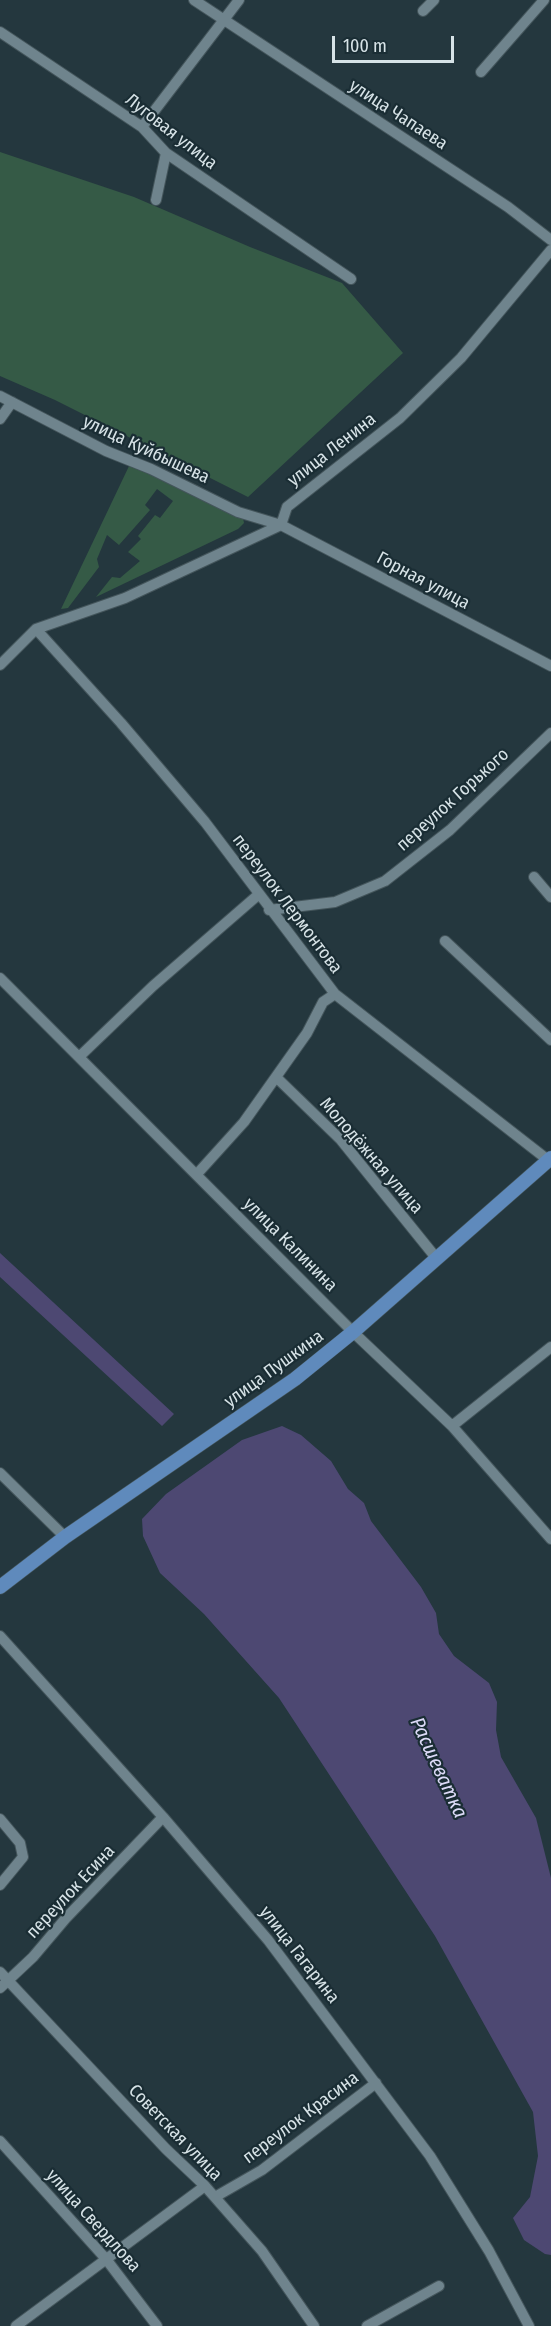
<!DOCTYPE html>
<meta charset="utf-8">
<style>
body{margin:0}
#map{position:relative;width:551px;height:2326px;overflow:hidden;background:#24373e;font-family:"Fira Sans Condensed",sans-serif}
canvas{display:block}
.scale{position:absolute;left:332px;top:36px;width:122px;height:27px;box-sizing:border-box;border:3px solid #d7e3e7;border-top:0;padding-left:8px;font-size:18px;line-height:21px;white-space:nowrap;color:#d7e3e7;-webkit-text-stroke:4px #1a2d34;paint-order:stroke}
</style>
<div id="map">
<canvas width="551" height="2326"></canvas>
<div class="scale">100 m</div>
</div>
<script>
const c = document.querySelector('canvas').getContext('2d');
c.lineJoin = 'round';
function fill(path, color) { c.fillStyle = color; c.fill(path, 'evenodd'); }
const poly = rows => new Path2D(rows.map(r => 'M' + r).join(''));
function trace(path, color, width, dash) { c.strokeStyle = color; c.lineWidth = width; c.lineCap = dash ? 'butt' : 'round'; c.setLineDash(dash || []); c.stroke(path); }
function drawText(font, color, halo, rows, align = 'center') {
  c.font = font + ' "Fira Sans Condensed",sans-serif'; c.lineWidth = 4.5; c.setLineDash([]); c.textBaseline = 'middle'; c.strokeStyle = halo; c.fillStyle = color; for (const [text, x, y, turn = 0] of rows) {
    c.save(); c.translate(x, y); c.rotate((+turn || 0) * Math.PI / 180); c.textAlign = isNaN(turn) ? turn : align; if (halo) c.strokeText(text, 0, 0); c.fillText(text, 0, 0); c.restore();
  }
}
const green = poly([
 [0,152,134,197,250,247,342,283,403,353,248,497,55,400,0,376],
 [130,464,243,518,244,523,238,529,96,597,112,577,120,578,140,561,128,552,141,539,138,536,155,515,160,518,173,501,157,489,145,505,150,510,119,545,107,535,97,559,99,567,68,608,61,609]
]);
const water = poly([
 [0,1253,174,1414,162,1426,0,1277],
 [282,1426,301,1435,331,1461,348,1489,364,1503,371,1521,421,1587,436,1613,439,1634,454,1656,489,1683,497,1702,496,1730,501,1757,536,1818,551,1878,551,2255,545,2254,524,2240,513,2218,530,2197,538,2156,533,2112,435,1936,279,1698,204,1614,160,1573,143,1536,142,1519,166,1494,242,1440]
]);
const minor = poly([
 [194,0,508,207,551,240],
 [423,11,434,0],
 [0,32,142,127,166,153,351,279],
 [481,72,544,0],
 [142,127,239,0],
 [156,200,166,153],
 [0,396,106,451,151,469,238,512,281,525,551,666],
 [0,419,12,402],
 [36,629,121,723,205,822,335,994,548,1160],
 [0,665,36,629,125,598,281,525,287,507,400,418,461,358,551,250],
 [534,877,551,897],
 [269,910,335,902,385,881,450,830,551,733],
 [445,941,551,1040],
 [0,978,353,1332,452,1426,551,1539],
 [79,1057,153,986,258,895],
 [276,1077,341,1140,437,1259],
 [197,1174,244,1122,307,1033,323,1002,335,994],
 [452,1426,551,1347],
 [0,1473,65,1537],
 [0,1636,163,1817,268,1940,430,2156,489,2251,529,2326],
 [0,1819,20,1843,23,1857,0,1885],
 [0,1972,166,2149,205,2186,262,2251,314,2326],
 [0,1988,33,1957,66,1918,163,1817],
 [0,2141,106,2259,157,2326],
 [215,2197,262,2170,376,2083],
 [16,2326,205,2186],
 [367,2326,439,2286]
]);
const major = poly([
 [0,1587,65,1537,295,1379,353,1332,551,1158]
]);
const streetNames = [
 ["улица Чапаева",398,115,33],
 ["Луговая улица",171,132,38],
 ["улица Куйбышева",146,450,25],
 ["улица Ленина",332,450,-38],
 ["Горная улица",423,581,28],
 ["переулок Горького",453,800,-42],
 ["переулок Лермонтова",287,904,53],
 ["Молодёжная улица",371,1156,49],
 ["улица Калинина",290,1245,45],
 ["улица Пушкина",274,1369,-36],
 ["переулок Есина",71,1892,-47],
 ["улица Гагарина",299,1955,52],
 ["переулок Красина",301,2118,-37],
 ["Советская улица",175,2133,46],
 ["улица Свердлова",93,2221,48]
];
const waterNames = [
 ["Расшеватка",438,1768,65]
];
fill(green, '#355a46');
fill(water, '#4d4872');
trace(minor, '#44555b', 12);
trace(major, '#44555b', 15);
trace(minor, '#6f848d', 10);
trace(major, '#5f8abc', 14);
drawText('18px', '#d7e3e7', '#1a2d34', streetNames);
drawText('italic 20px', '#dcdaf7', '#1a2d34', waterNames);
</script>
